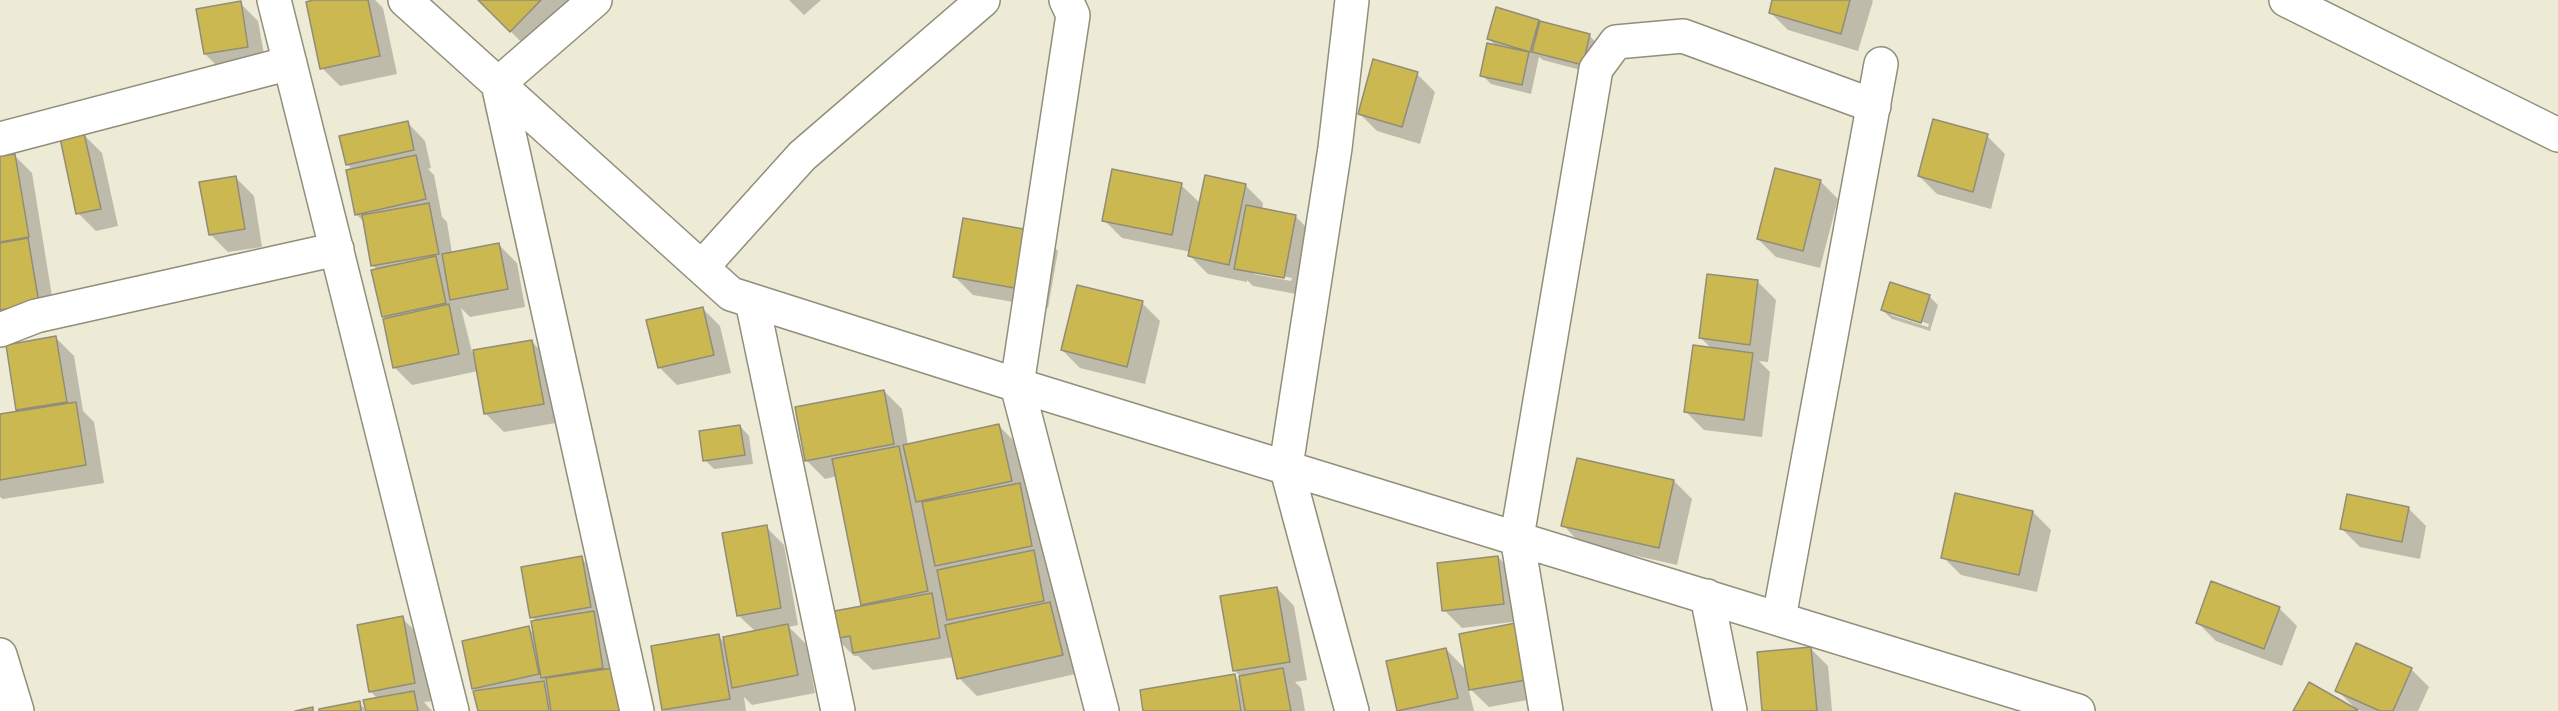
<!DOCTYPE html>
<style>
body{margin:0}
canvas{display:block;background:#edead5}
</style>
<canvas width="2558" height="711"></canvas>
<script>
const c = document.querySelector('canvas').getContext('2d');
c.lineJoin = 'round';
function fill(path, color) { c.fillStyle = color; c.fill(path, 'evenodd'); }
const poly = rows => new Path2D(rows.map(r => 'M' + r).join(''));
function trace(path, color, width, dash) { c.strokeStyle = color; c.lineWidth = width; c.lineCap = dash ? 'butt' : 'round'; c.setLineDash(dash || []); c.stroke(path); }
const shadow = poly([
 [320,0,375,0,383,8,397,74,340,86,322,68],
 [480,0,577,0,528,49],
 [789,0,821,0,804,15],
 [1774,0,1872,0,1873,1,1858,51,1788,30,1770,12],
 [240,3,258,21,266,65,223,72,205,54],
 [1538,21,1589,35,1598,45,1592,73,1543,60,1539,57,1531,94,1491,84,1482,75,1497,47,1489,39],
 [1417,74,1435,92,1420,144,1377,131,1359,113],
 [408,123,425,141,431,168,428,169,434,175,442,217,447,222,452,253,499,245,517,263,525,307,470,317,461,308,472,352,532,342,550,360,561,422,504,432,486,414,478,371,412,385,394,367,386,319,383,316,378,270,373,266,365,223,356,214,353,170,347,164],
 [84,135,102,153,118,226,96,231,78,213],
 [1987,136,2005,154,1991,209,1937,194,1919,176],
 [14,155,32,173,56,321,0,320,0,158],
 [236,178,254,196,262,247,228,252,210,234],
 [1820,181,1838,199,1820,268,1776,257,1758,239],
 [1181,185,1201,204,1245,185,1263,203,1262,210,1296,217,1314,235,1302,295,1253,286,1247,280,1247,282,1208,274,1190,256,1191,252,1122,238,1104,220],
 [1254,271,1292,278,1291,281,1254,274],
 [1040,234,1058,251,1048,308,973,295,955,277],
 [1758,282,1776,300,1768,362,1759,361,1770,372,1762,437,1704,430,1686,412,1712,349,1701,338],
 [1929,296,1938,305,1930,331,1892,319,1882,310],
 [1891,312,1929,324,1928,327,1891,315],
 [1142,303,1160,321,1145,384,1080,368,1062,350],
 [702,308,720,326,731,373,677,385,659,367],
 [56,338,74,356,83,411,94,422,104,483,3,499,0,497,0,416,20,413,17,409],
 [884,391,902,409,908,445,998,425,1016,443,1027,492,1037,502,1049,564,1046,565,1051,570,1080,673,977,696,959,678,954,657,873,670,858,656,854,656,836,638,865,607,863,604,837,476,825,479,807,461],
 [740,426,749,436,753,464,714,469,705,460],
 [1578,460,1674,481,1692,499,1677,565,1580,543,1563,525],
 [2408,508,2426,526,2420,559,2360,547,2342,529],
 [2033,512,2051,530,2037,592,1961,575,1943,557],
 [766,527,784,545,798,625,789,627,806,644,815,693,752,705,744,697,746,711,665,711,663,710,718,636,725,643,756,632,738,615],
 [1498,557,1516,575,1521,621,1462,628,1444,610],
 [581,558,599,576,635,711,479,711,477,692,473,688,528,628,535,635,537,622,532,617],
 [1277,588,1294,606,1307,680,1295,682,1301,688,1305,711,1145,711,1234,676,1241,683,1240,676,1235,671],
 [2279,608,2297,626,2282,666,2216,641,2198,623],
 [402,618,420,636,433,701,424,702,432,711,367,711,378,699,370,691],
 [1460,635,1549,696,1489,707,1468,687,1474,711,1399,711,1446,649,1467,671],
 [1810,648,1828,666,1832,711,1764,711],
 [2411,669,2429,687,2418,711,2361,711,2355,708,2337,690],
 [359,703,367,711,321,711]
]);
const building = poly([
 [313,0,368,0,380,56,320,69,306,2,313,0],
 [478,0,541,0,510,32,478,0],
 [1772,0,1850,0,1841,34,1769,13,1772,0],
 [241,1,248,47,204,54,196,9,241,1],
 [1496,7,1539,20,1530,52,1487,39,1496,7],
 [1540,21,1590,34,1583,65,1532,52,1540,21],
 [1487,43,1529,52,1522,85,1480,76,1487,43],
 [1373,59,1418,72,1402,127,1358,114,1373,59],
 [1933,119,1988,134,1973,192,1918,176,1933,119],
 [408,121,414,150,346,165,339,136,408,121],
 [84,133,101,209,76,214,60,138,84,133],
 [15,154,29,237,0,242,0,156,15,154],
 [416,155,426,199,355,215,346,170,416,155],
 [1775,168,1821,180,1803,251,1757,239,1775,168],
 [1112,169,1182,183,1172,235,1102,221,1112,169],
 [1205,175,1246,184,1229,265,1188,256,1205,175],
 [236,176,245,229,209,235,199,182,236,176],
 [429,203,439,254,371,266,362,215,429,203],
 [1246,205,1296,215,1284,278,1234,269,1246,205],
 [963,218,1040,232,1031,291,953,277,963,218],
 [28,238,39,303,0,310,0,243,28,238],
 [499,243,508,289,450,300,442,254,499,243],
 [436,256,446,303,382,317,371,270,436,256],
 [1707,274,1758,280,1750,345,1699,338,1707,274],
 [1890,282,1930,295,1921,323,1881,310,1890,282],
 [1077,285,1143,301,1127,367,1061,350,1077,285],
 [449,304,459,354,393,368,383,319,449,304],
 [703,307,714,355,658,368,646,320,703,307],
 [56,336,67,402,16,410,6,345,56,336],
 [532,340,544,404,484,414,473,350,532,340],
 [1693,345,1753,353,1744,420,1684,412,1693,345],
 [884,390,894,444,805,461,795,407,884,390],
 [76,402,86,465,0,480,0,414,76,402],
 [999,424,1012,481,916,502,903,445,999,424],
 [740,425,745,455,703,461,699,431,740,425],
 [899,446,928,591,861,605,832,459,899,446],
 [1577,458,1674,480,1659,548,1561,526,1577,458],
 [1020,483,1032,546,935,566,922,502,1020,483],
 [1955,493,2033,511,2019,575,1941,558,1955,493],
 [2347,494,2409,507,2402,542,2340,529,2347,494],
 [767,525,781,608,737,616,722,533,767,525],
 [1034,550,1044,601,947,620,937,570,1034,550],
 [582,556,591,607,530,618,521,567,582,556],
 [1498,556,1504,604,1442,611,1437,563,1498,556],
 [2211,581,2280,607,2264,649,2196,623,2211,581],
 [1277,587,1290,662,1233,671,1220,596,1277,587],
 [932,593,940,638,853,653,850,636,834,639,829,612,932,593],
 [1050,602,1063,655,957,679,945,625,1050,602],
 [594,611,603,668,541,678,531,621,594,611],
 [403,616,415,683,369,692,357,625,403,616],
 [1521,622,1532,679,1469,690,1459,634,1521,622],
 [788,624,798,675,732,688,723,637,788,624],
 [529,626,539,674,472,689,462,641,529,626],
 [719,634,730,699,662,710,651,646,719,634],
 [2356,643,2412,668,2393,711,2380,711,2335,691,2356,643],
 [1811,647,1817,711,1762,711,1757,652,1811,647],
 [1446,648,1458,698,1397,711,1386,661,1446,648],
 [613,668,621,711,551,711,546,678,613,668],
 [1283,668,1291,711,1245,711,1239,676,1283,668],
 [1235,674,1241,711,1143,711,1140,690,1235,674],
 [544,681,549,711,478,711,473,691,544,681],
 [2309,682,2358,710,2357,711,2293,711,2309,682],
 [414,691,418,711,366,711,363,700,414,691],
 [360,701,361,711,319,711,319,709,360,701],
 [313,707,313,711,295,711,313,707]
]);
const minor = poly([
 [274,0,452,711],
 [405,0,731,294,1017,385,2078,711],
 [595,0,498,84,637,711],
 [1066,0,1073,15,1017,385,1102,711],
 [1352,0,1335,148,1286,466,1352,711],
 [2286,0,2558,135],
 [0,139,290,63],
 [702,267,802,156,983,0],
 [752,301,838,711],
 [0,330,36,316,337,249],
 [1707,596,1730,711],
 [1779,618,1881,64],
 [0,655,17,711],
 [1546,711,1517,537,1596,69,1616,42,1683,36,1874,106]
]);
fill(shadow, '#0003');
fill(building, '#ccb850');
trace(building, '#918d7a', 1.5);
trace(minor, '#918e7a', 36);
trace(minor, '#fff', 33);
</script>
